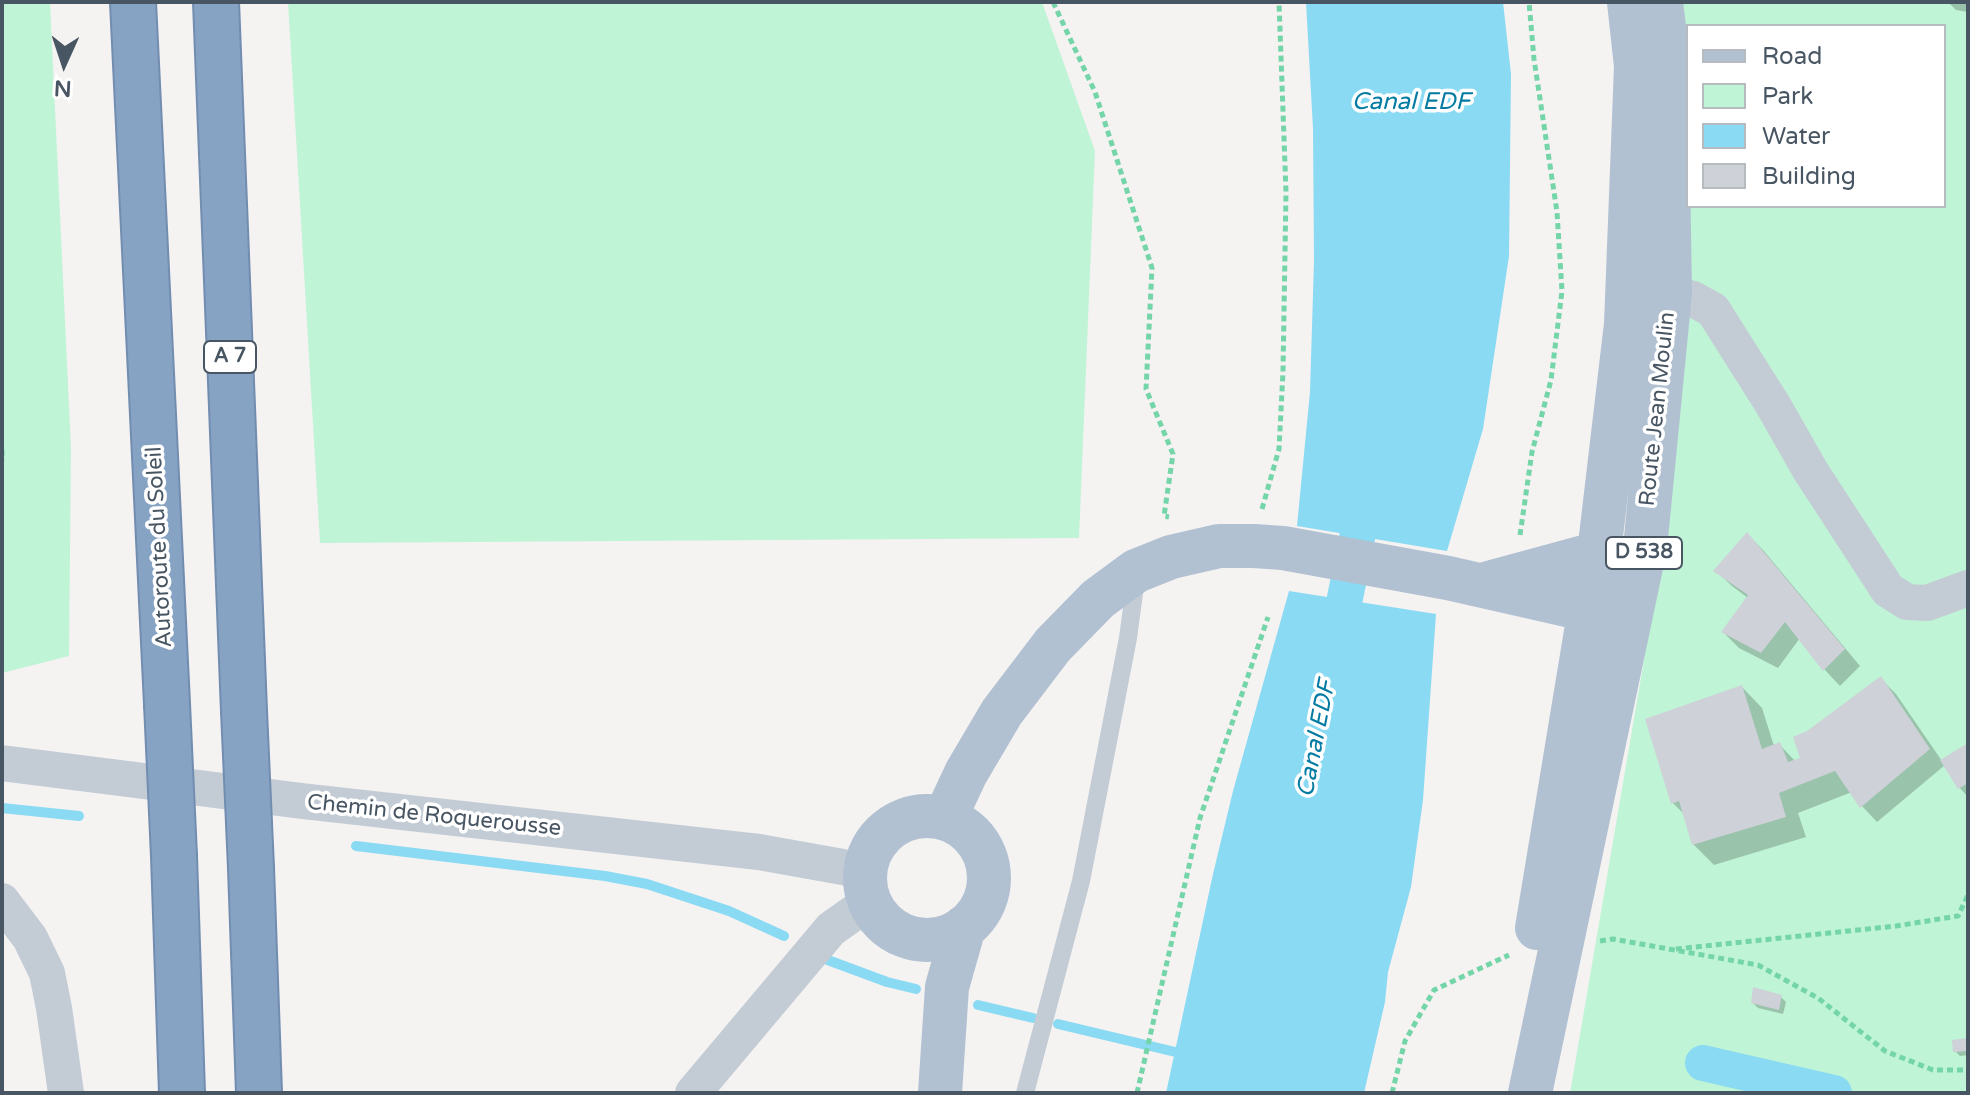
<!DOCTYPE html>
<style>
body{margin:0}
#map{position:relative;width:1970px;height:1095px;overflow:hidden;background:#f5f2f2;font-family:"Varela Round",sans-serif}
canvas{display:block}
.frame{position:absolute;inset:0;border:4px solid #485562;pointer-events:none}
.legend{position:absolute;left:1686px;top:24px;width:260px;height:184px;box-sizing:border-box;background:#fff;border:2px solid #b6bbc0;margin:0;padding:10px 14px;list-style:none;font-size:24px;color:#485562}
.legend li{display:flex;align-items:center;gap:16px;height:40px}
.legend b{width:40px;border:2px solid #b6bbc0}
.north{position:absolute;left:24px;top:24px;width:80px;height:80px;-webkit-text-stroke:6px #fff;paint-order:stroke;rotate:183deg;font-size:22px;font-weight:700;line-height:32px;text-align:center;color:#485562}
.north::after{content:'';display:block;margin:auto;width:28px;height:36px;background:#485562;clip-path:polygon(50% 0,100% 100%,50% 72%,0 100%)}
</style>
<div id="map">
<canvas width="1970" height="1095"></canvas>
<div class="frame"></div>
<ul class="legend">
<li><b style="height:10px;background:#b1c1d2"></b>Road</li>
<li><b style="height:22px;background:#c0f4d6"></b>Park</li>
<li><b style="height:22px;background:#8adaf3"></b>Water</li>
<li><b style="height:22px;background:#ced1d8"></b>Building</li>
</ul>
<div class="north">N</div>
</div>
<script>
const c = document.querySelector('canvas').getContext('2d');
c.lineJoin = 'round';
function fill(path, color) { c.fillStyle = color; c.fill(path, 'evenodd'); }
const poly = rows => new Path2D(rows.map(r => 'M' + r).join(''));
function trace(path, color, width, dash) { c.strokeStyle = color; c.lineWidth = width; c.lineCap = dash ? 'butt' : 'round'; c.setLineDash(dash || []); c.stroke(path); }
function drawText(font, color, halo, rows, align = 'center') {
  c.font = font + ' "Varela Round",sans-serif'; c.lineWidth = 7; c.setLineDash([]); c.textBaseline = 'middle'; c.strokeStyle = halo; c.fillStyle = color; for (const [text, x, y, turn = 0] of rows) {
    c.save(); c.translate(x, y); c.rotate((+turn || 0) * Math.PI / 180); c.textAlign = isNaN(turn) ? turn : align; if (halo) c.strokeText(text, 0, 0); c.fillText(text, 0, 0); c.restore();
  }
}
const green = poly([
 [2,2,50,2,71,448,69,656,2,673],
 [288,2,1042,2,1095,151,1079,538,320,543],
 [1682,2,1968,2,1968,1093,1570,1093,1644,660,1688,206,1944,206,1944,26,1688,26,1688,71]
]);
const water = poly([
 [1306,2,1503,2,1511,74,1509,256,1483,429,1447,551,1297,526,1310,392,1314,261,1313,129],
 [1289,591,1436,614,1423,800,1411,887,1388,972,1385,1002,1364,1093,1166,1093,1213,874,1233,791]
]);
const shadow = poly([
 [1948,2,1968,2,1968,12,1956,10],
 [1748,535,1763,550,1860,666,1840,686,1825,670,1800,638,1778,668,1739,648,1723,632,1748,598,1732,586,1716,571],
 [1880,678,1896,694,1942,761,1968,745,1968,797,1960,788,1945,765,1877,822,1862,806,1852,792,1798,813,1806,837,1714,865,1693,844,1685,815,1673,803,1742,687,1762,708,1774,746,1779,744,1796,762,1802,760,1808,733],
 [1781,997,1786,1002,1783,1014,1758,1008,1753,1003],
 [1968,1040,1968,1055,1960,1056,1955,1051]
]);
const stream = poly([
 [2,808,79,816],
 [356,846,605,876,647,884,729,911,784,936],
 [825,959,887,982,916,989],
 [978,1005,1033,1018],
 [1058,1024,1188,1055]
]);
const canal = poly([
 [1335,648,1358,533],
 [1703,1063,1834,1093]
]);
const building = poly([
 [1747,532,1845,649,1823,671,1785,622,1761,653,1721,632,1748,595,1713,571],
 [1881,676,1930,749,1860,808,1835,771,1779,793,1786,817,1692,845,1679,801,1671,804,1645,719,1742,685,1762,749,1780,742,1788,762,1800,758,1793,737,1807,731],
 [1968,743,1968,783,1958,789,1940,760],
 [1753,987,1782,995,1779,1010,1751,1003],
 [1968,1038,1968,1051,1953,1052,1952,1040]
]);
const path = poly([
 [1053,2,1095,92,1152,268,1146,389,1173,454,1164,516,1169,517],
 [2,450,2,461],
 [1262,509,1279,449,1283,372,1286,192,1279,2],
 [1520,535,1532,452,1551,380,1562,291,1557,212,1534,59,1529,2],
 [1600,941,1613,939,1758,965,1818,998,1885,1051,1933,1070,1968,1070],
 [1676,949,1896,926,1958,916,1968,895],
 [1137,1093,1200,818,1268,617],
 [1392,1093,1405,1041,1434,990,1509,955]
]);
const service = poly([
 [1025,1093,1081,881,1128,638,1136,578]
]);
const minor = poly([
 [1644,296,1647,293,1670,293,1693,299,1713,310,1773,405,1810,470,1888,590,1907,602,1927,603,1968,588],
 [2,763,302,801,759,852,865,871],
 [2,901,30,938,47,973,54,1008,66,1093],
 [693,1093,831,929,869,902]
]);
const primary = poly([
 [1485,584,1599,553],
 '865 878a62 62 0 1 1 124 0a62 62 0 1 1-124 0Z',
 [945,818,966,773,1002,712,1053,645,1098,599,1136,571,1171,557,1219,546,1254,546,1283,548,1448,578,1589,610,1613,591],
 [1537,928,1599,553,1626,324,1636,66,1629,2],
 [940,1093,947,987,964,927],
 [1530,1093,1645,548,1670,293,1666,44,1661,2]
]);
const motorway = poly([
 [133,2,167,704],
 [216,2,244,711],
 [174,856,182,1093],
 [251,868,259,1093]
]);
const motorwayBridge = poly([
 [167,704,174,856],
 [244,711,251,868]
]);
const shields = [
 [230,357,52],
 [1644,553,76]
];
const shieldNames = [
 ["A 7",230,357],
 ["D 538",1644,553]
];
const streetNames = [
 ["Route Jean Moulin",1658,409,-84],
 ["Autoroute du Soleil",160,547,-93],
 ["Chemin de Roquerousse",434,816,6]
];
const waterNames = [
 ["Canal EDF",1411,103],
 ["Canal EDF",1317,739,-79]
];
fill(green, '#c0f4d6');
fill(water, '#8adaf3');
fill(shadow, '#0003');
trace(stream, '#8adaf3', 10);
trace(canal, '#8adaf3', 36);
fill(building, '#ced1d8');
trace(motorway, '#728db0', 48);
trace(path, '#74d5a9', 5, [6, 4]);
trace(service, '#c3ccd5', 18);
trace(minor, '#c3ccd5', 36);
trace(primary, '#b1c1d2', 44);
trace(motorway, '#87a3c4', 44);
trace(motorwayBridge, '#728db0', 48, []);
trace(motorwayBridge, '#87a3c4', 44);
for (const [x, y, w] of shields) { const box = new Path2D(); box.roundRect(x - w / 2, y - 16, w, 32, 6); c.fillStyle = '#fff'; c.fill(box); trace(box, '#485562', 2); }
drawText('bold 20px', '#485562', null, shieldNames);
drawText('22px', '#485562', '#fff', streetNames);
drawText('italic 24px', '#037ba2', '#fff', waterNames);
</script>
